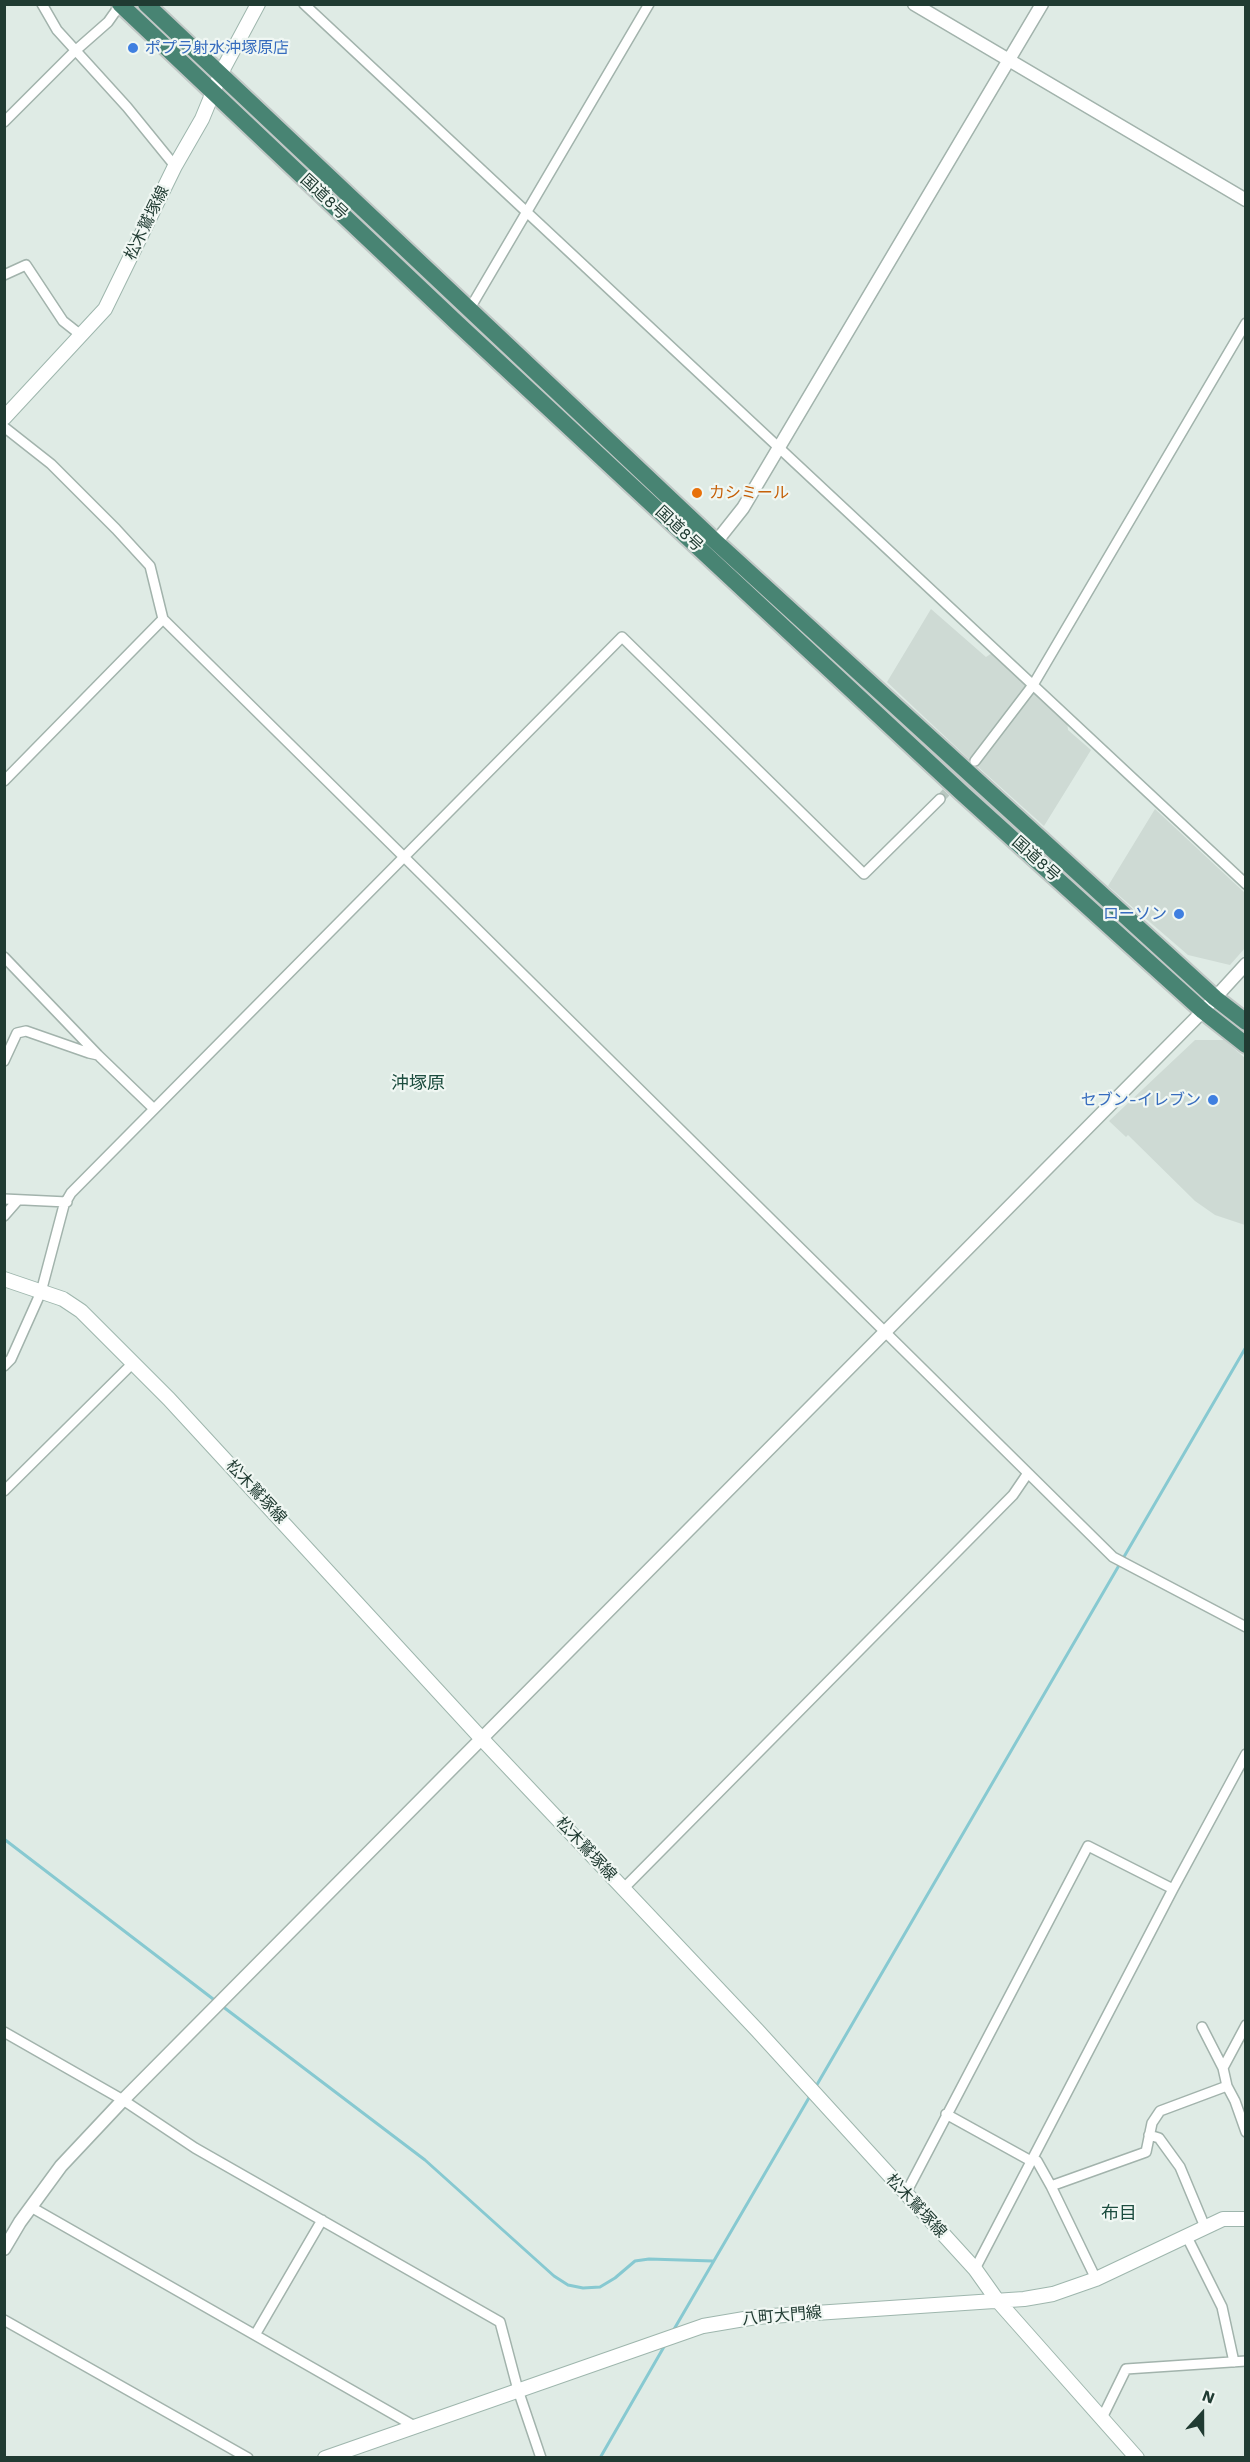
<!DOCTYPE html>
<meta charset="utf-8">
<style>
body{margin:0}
#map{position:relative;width:1250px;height:2462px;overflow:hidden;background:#dfebe5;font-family:"Work Sans",sans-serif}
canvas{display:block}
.frame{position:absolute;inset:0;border:6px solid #203b32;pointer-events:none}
.north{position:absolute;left:1172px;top:2384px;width:60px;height:60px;-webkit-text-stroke:4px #f0f7f3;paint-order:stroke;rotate:21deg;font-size:16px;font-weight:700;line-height:24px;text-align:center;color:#203b32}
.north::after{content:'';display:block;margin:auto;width:21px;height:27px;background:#203b32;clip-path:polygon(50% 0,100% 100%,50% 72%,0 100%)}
</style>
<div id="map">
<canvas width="1250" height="2462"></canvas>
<div class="frame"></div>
<div class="north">N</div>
</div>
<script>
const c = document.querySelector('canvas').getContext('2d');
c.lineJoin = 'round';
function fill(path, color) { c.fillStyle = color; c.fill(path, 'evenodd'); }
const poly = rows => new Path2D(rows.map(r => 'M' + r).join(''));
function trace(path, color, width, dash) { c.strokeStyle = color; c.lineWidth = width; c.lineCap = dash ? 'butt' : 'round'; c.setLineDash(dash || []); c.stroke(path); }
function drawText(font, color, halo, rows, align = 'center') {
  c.font = font + ' "Work Sans","Noto Sans JP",sans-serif'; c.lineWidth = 4.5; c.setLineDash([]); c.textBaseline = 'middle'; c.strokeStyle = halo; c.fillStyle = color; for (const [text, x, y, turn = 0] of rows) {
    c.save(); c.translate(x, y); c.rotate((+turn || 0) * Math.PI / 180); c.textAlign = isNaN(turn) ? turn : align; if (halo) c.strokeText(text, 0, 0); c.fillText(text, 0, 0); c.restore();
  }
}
const built = poly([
 [931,609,986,657,992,653,1027,685,971,761,887,682],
 [1036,691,1067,722,1068,730,1091,750,1044,826,977,766,1032,692],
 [1155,809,1245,893,1245,948,1230,965,1188,955,1108,886],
 [1195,1040,1224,1040,1245,1058,1245,1225,1215,1215,1195,1201,1128,1135,1126,1137,1109,1121]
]);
const stream = poly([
 [4,1839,217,2002],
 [222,2006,425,2160,554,2276,568,2285,583,2288,600,2287,615,2278,635,2261,649,2259,713,2261],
 [815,2088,1246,1347],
 [673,2331,810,2096],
 [600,2458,665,2345]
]);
const minorTunnel = poly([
 [940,799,969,768]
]);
const minor = poly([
 [42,4,57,30,127,107,175,166],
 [304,4,1246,884],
 [4,122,75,51,108,22,120,5],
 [4,275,26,265,63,321,82,336],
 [469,310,649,4],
 [4,427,51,464,116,529,150,566,163,619,1113,1557,1246,1627],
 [975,761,1033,685,1246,323],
 [4,781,163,619],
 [4,957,98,1055,154,1109],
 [4,1061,17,1033,26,1031,89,1053,98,1055],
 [4,1199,67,1202],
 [4,1216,18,1200],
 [4,1366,11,1359,41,1292,64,1205,71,1193,622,637,864,874,940,799],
 [4,1491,133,1363],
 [623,1889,1013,1495,1028,1473],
 [1202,2027,1223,2068,1227,2086,1235,2101,1246,2132],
 [4,2032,123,2100,195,2148,500,2322,518,2390,541,2458],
 [1223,2068,1246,2025],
 [946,2114,1031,2161],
 [1149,2135,1159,2138,1180,2167,1205,2227],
 [1032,2159,1037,2161,1051,2186],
 [905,2195,1088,1846,1173,1889],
 [31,2207,416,2427],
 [1187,2237,1222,2307,1234,2362],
 [975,2269,1173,1889,1246,1754],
 [1096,2279,1051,2186,1146,2152,1152,2123,1160,2111,1227,2086],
 [4,2320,248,2458],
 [255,2335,322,2220],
 [1102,2418,1126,2369,1246,2361]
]);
const tertiary = poly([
 [914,4,1246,200],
 [716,542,743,508,1042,4],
 [4,2249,20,2222,61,2166,123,2100,885,1332,1203,1011,1246,964]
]);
const secondary = poly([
 [4,418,105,309,175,166,202,119,221,73,258,4],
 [4,1279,63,1299,81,1311,169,1399,481,1738,757,2030,975,2269,997,2300,1137,2458],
 [325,2458,703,2326,756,2317,1024,2299,1053,2294,1096,2279,1223,2219,1246,2219]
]);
const trunk = poly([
 [120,4,457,323,963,794,1203,1011,1246,1045],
 [146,4,716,542,1215,998,1246,1022]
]);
const markers = [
 [133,48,6,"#3f7fe0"],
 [697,493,6,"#e8710a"],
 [1179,914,6,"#3f7fe0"],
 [1213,1100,6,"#3f7fe0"]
];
const shopNames = [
 ["ポプラ射水沖塚原店",145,48,"left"],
 ["ローソン",1167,914],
 ["セブン-イレブン",1201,1100]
];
const streetNames = [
 ["国道8号",324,197,43],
 ["松木鷲塚線",147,223,-64],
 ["国道8号",679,529,43],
 ["国道8号",1036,859,42],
 ["松木鷲塚線",256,1492,47],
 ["松木鷲塚線",586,1849,47],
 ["松木鷲塚線",916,2206,47],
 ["八町大門線",782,2316,-5]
];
const foodNames = [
 ["カシミール",709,493]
];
const neighbourhoodNames = [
 ["沖塚原",418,1084],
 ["布目",1119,2214]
];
fill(built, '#cedad4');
trace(stream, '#87c9d1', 3);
trace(minorTunnel, '#b9c8c1', 9, [9, 4.5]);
trace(minor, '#a2b3ac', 12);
trace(tertiary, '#a2b3ac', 15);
trace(secondary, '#9eb6ad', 16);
trace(trunk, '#c1c8c6', 20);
trace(minor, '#fff', 9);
trace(tertiary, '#fff', 12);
trace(secondary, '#fff', 14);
trace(trunk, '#488473', 16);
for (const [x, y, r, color] of markers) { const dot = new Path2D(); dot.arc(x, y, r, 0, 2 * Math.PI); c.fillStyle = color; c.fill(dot); trace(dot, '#f0f7f3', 2); }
drawText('16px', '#366cbe', '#f0f7f3', shopNames, 'right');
drawText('16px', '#203b32', '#f0f7f3', streetNames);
drawText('16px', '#c56008', '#f0f7f3', foodNames, 'left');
drawText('18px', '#1c4d3f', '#f0f7f3', neighbourhoodNames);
</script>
